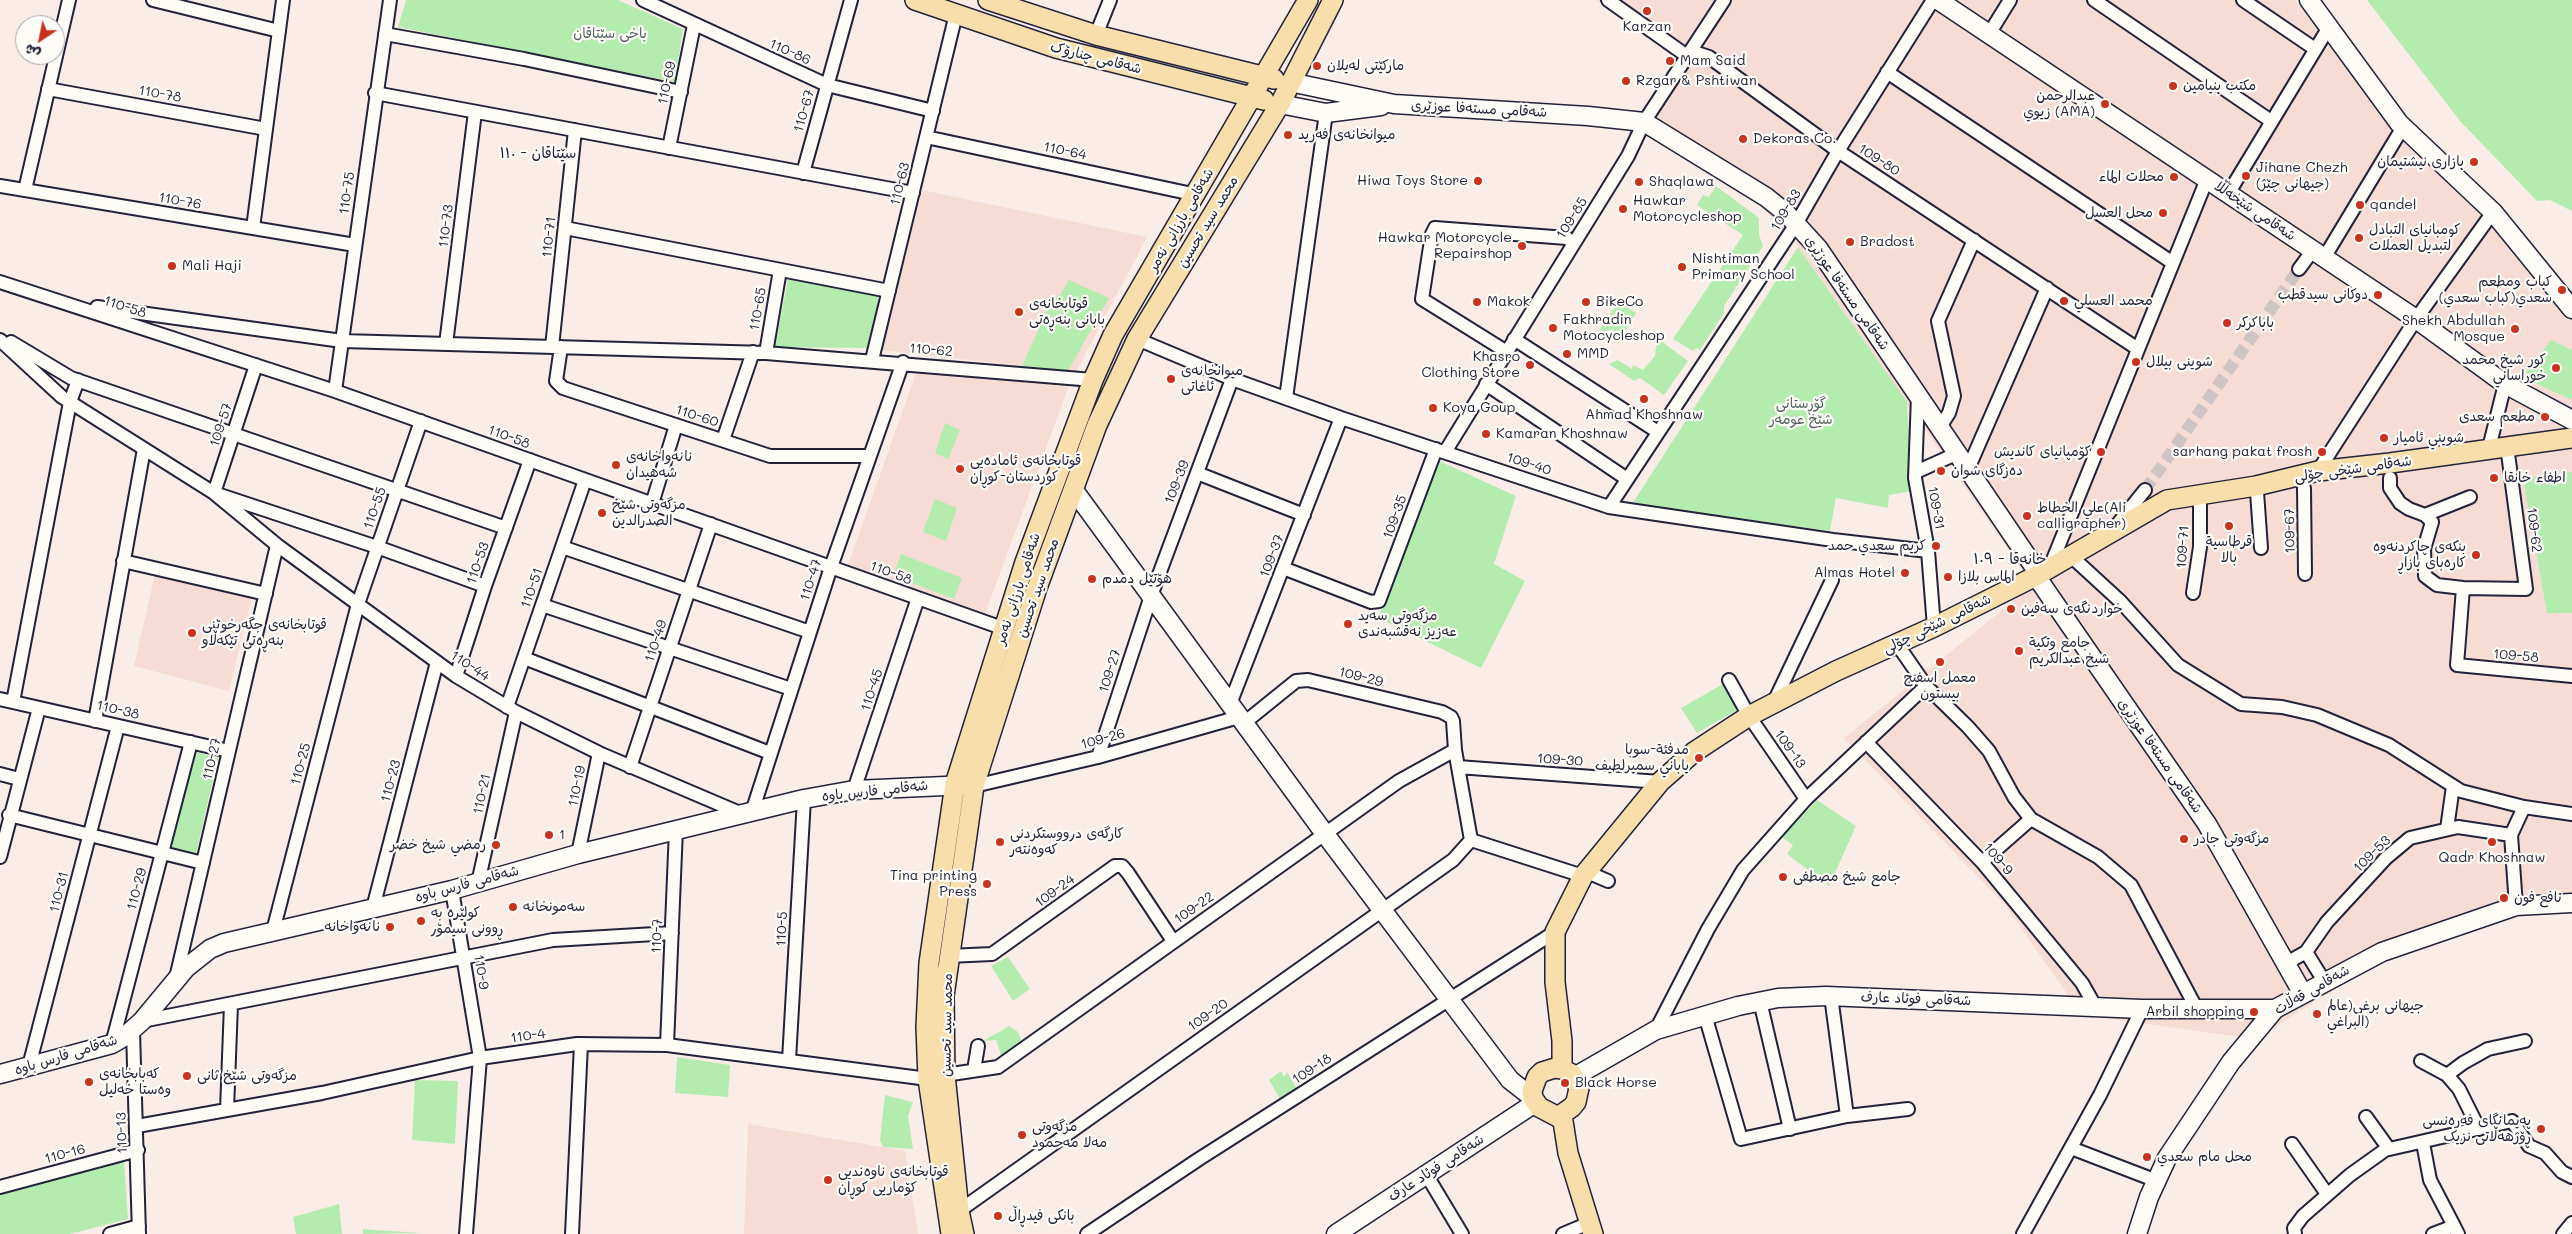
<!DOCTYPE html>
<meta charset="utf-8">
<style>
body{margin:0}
#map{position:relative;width:2572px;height:1234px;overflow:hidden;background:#faede7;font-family:Mali,"Playpen Sans Arabic",sans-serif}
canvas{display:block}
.north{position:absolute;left:15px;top:15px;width:50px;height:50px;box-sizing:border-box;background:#fdfcf7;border:1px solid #a5a5ac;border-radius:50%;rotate:214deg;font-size:14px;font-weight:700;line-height:20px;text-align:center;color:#22223b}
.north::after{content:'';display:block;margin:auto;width:18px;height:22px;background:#c8321e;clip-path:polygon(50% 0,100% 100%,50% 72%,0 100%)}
</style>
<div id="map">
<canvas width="2572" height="1234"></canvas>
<div class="north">ش</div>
</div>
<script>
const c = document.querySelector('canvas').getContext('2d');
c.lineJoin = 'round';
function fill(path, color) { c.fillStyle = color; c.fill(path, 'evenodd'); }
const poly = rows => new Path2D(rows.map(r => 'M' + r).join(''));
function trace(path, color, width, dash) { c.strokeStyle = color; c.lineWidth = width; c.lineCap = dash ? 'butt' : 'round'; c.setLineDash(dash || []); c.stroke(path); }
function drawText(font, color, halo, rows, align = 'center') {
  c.font = font + ' Mali,"Playpen Sans Arabic",sans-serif'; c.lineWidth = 4.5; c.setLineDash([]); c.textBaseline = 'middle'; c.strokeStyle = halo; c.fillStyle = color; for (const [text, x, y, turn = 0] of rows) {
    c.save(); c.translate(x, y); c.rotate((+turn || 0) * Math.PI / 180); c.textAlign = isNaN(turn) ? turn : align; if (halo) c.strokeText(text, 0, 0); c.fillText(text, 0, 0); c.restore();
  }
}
const built = poly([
 [1596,0,2295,0,2378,112,2572,302,2572,914,2522,912,2398,952,2319,999,2256,1039,2082,1015,2004,904,1844,738,2033,585,1796,244,1762,207,1652,135,1641,119,1680,58],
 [922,190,1147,237,1076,372,881,350],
 [916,373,1070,383,985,614,848,565],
 [156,570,253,593,229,691,134,666],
 [748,1124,905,1151,918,1234,744,1234]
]);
const green = poly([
 [406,0,618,0,683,29,675,82,398,27],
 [2367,0,2572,0,2572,211,2550,200,2537,201,2460,121],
 [1716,186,1759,218,1759,235,1763,246,1724,306,1724,313,1700,350,1696,348,1693,351,1673,339,1743,235,1697,205,1703,195,1709,197],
 [1798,247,1907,402,1912,491,1889,495,1888,508,1836,498,1830,531,1632,504],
 [788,279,879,295,869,348,775,347],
 [1069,280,1109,298,1068,371,1022,366,1053,297,1060,295],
 [1618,302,1636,313,1618,344,1613,338,1616,332,1611,329,1605,334,1599,331],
 [1657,338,1688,361,1664,395,1640,378,1634,381,1609,364,1618,360,1632,369,1633,365,1643,370,1655,356],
 [2551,340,2572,350,2572,400,2522,377],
 [945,423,960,430,948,459,935,453],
 [1439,461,1516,496,1494,564,1525,581,1481,668,1378,618],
 [2572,472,2572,613,2547,613,2523,478],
 [935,499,957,508,946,541,923,532],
 [901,554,962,578,954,599,893,576],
 [1723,684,1744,706,1697,733,1681,708],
 [195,752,218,758,196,854,171,848],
 [1817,800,1856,826,1829,886,1787,854,1793,845,1782,837],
 [1008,957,1030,989,1013,1001,991,966],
 [1009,1026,1018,1032,1022,1042,1002,1058,996,1040,983,1041],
 [677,1057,730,1065,728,1097,675,1093],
 [1281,1071,1284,1077,1287,1072,1298,1091,1282,1102,1269,1080],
 [415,1080,458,1081,455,1144,412,1140],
 [885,1095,913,1102,908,1116,913,1149,883,1147,880,1140],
 [124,1161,128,1219,70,1234,0,1234,0,1193],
 [339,1204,342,1234,296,1234,293,1217],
 [363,1229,374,1230,423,1233,363,1234]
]);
const streetTunnel = poly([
 [2145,490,2299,269]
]);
const street = poly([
 [153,0,279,31],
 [643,0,827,85,933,111],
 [1608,0,1687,56,1694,52,1709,57,1838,151,2138,349],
 [2094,0,2271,121],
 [2243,0,2315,49],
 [385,34,524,59,681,92],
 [1989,34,2010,0],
 [1096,35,1110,0],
 [1887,72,2173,263],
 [48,89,266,129],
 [375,93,913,193],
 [926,137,1197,195],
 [669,148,694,25],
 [803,173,851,0],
 [0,186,355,245],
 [25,190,69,0],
 [2228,194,2329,27],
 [253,228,283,0],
 [565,228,889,291],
 [2324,258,2403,127],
 [2299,269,2313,250],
 [0,282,335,391,1005,629],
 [97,307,342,341,766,353,1093,380],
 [1137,339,1232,379,1341,418,1609,507,1833,540,1928,551],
 [1514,339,1658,432],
 [0,340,62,397,214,493,377,547,485,586],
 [11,342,71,378,506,528],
 [446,344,475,112],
 [552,347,575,130],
 [561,347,556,381,563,388,770,456,869,456],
 [1507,352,1422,299,1432,234,1435,228,1567,238,1573,243],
 [766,353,780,270],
 [872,360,956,14],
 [1486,384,1627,479],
 [335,391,390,0],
 [1918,396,1915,478,1928,551,1934,627],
 [1286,398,1326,113],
 [1940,427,1949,413,1954,396,1938,321,1974,240],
 [723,440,753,352],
 [2489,448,2505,384],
 [1445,452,1628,156,1644,122,1724,0],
 [1968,469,2047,288],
 [2318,471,2416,319,2493,212],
 [1916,472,1958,453],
 [1197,473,1304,515],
 [2390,478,2390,488,2400,503,2409,509,2425,515,2432,522,2424,549,2425,576,2437,585,2463,588,2526,589,2507,446],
 [2304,488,2305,574],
 [2257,492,2261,548],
 [214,493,277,545,456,676,516,712,599,753,740,813],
 [214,493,256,365],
 [652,504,676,425],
 [1609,507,1796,224,1838,151,1933,0],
 [2425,515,2470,497],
 [2117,525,2145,490],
 [562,547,810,632],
 [2072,557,2121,602,2178,665,2241,704,2282,707,2317,715,2389,745,2461,791,2524,807,2572,814],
 [123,561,266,594],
 [2050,567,2207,179],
 [1283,568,1371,602,1379,601,1436,449],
 [2463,588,2457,665,2572,676],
 [2193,593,2200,547,2200,502],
 [542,605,791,689],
 [1897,644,1926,686,1968,727,1989,751,2014,797,2031,819,2098,857,2131,885,2193,1002],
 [524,658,770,753],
 [456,676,485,586,530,460],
 [1729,680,1749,716,1806,799],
 [0,699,229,751],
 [13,702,70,402,78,380],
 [1774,702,1832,580],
 [1230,704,1341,418],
 [507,707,585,480],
 [95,721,144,449],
 [1244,723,1296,681,1308,680,1442,712,1451,717,1453,721,1455,750,1471,840,1583,876],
 [1866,742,1982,862,2082,983,2095,1006],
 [1098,757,1151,596,1232,379],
 [630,767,711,524],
 [1458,767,1660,782],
 [0,774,19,779],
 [974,786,1098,757,1239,717],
 [854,790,918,598],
 [753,809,831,567,903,362],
 [9,815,203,863],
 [2447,829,2453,786],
 [578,854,599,753],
 [0,857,39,708],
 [1982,862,2031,819],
 [1587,872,1608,881],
 [478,883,516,712],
 [452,890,480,1058,466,1234],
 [2516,906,2511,835,2524,807],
 [373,908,437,662],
 [273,931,358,604,421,421],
 [2306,952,2324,981],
 [948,956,992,954,1115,866,1122,866,1128,873,1173,941],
 [2285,964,2306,952,2327,922,2386,858,2410,838,2458,827,2511,835],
 [176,978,277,545],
 [1831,996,1847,1116],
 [1760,1001,1790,1129],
 [1705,1015,1741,1139,1847,1116,1908,1109],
 [142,1021,553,940,672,933],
 [1656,1030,1708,929,1743,870,1806,799,1926,686],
 [133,1031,139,1234],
 [112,1044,191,742],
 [667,1045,676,829],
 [789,1060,804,799],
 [2421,1061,2447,1075,2459,1089,2479,1129],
 [29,1066,118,726],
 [974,1070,978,1046],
 [945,1075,998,1067,1399,781,1455,750],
 [2447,1075,2463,1063,2488,1049,2525,1041],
 [227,1110,231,1004],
 [2366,1117,2389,1149],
 [137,1126,322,1093,480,1058,577,1044,667,1045,928,1079],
 [2423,1143,2430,1180,2454,1226],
 [2292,1144,2327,1194],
 [2071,1148,2157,1181],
 [1426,1174,1462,1234],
 [0,1187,138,1150],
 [959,1211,1453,860,1471,840],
 [110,1234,139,1226],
 [572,1234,581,1044],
 [1087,1234,1199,1159,1555,932],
 [1563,1234,1589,1223],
 [2023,1234,2100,1095,2142,1009],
 [2295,1234,2294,1228,2303,1216,2350,1175,2385,1150,2512,1121,2529,1146,2545,1153,2562,1172,2572,1177],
 [2433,1234,2454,1226,2458,1234],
 [2563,1234,2572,1223]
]);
const secondary = poly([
 [1938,0,2416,319,2505,384,2572,420],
 [2309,0,2399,123,2493,212,2572,309],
 [1290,82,1394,104,1588,116,1644,122,1766,197,1786,213,1818,248,2039,574],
 [1280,104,1326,113,1381,106],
 [1073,489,1325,834,1510,1080,1533,1098],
 [2036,576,2207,824,2303,994],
 [0,1074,112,1044,124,1037,142,1021,186,968,210,949,224,943,452,890,578,854,804,799,854,790,968,785],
 [1574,1077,1656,1030,1738,1006,1778,998,1826,996,2142,1009,2275,1009],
 [1336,1234,1535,1103],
 [2137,1234,2149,1197,2167,1158,2231,1062,2275,1009,2382,952,2516,906,2572,903]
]);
const primary = poly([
 [915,0,1056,48,1264,100],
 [988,0,1096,35,1274,79],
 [1555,1068,1562,1069,1572,1074,1579,1088,1576,1102,1572,1107,1558,1117,1539,1107,1533,1098,1532,1091,1537,1077,1542,1072,1555,1068],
 [1562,1069,1562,1041,1555,982,1555,932,1583,876,1660,782,1694,752,1749,716,1836,671,1934,627,2036,576,2167,500,2256,486,2318,471,2390,463,2572,438],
 [1562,1115,1568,1153,1593,1234],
 [951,1234,928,1079,926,1027,929,963,955,784,1025,562,1093,380,1113,335,1308,0],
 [964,1234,959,1211,945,1075,944,996,974,786,1037,588,1097,425,1137,339,1280,104,1333,0]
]);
const markers = [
 [1647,11,5,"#c8321e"],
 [1670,61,5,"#c8321e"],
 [1317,66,5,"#c8321e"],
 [1626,81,5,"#c8321e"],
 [2173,86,5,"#c8321e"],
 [2105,104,5,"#c8321e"],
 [1288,135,5,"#c8321e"],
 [1743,139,5,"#c8321e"],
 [2474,162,5,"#c8321e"],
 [2246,176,5,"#c8321e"],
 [2174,177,5,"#c8321e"],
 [1478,181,5,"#c8321e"],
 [1639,182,5,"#c8321e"],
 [2360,205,5,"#c8321e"],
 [1623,209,5,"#c8321e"],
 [2163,213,5,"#c8321e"],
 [2359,238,5,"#c8321e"],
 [1850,242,5,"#c8321e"],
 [1522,246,5,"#c8321e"],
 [172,266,5,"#c8321e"],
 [1682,267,5,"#c8321e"],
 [2562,290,5,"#c8321e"],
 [2378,295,5,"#c8321e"],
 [2064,301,5,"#c8321e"],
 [1477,302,5,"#c8321e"],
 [1586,302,5,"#c8321e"],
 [1019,312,5,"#c8321e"],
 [2227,323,5,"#c8321e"],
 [1553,328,5,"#c8321e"],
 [2515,329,5,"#c8321e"],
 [1567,354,5,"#c8321e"],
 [2136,362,5,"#c8321e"],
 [1530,365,5,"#c8321e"],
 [2556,368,5,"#c8321e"],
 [1171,379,5,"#c8321e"],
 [1644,399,5,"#c8321e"],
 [1433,408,5,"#c8321e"],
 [2545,417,5,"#c8321e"],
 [1486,434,5,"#c8321e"],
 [2384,438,5,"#c8321e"],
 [2101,452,5,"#c8321e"],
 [2322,452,5,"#c8321e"],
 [616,465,5,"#c8321e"],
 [960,469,5,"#c8321e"],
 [1941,471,5,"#c8321e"],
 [2494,478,5,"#c8321e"],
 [602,513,5,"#c8321e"],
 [2027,516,5,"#c8321e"],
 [2229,526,5,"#c8321e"],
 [1936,546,5,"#c8321e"],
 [2476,555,5,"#c8321e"],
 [1905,573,5,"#c8321e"],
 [1948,577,5,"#c8321e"],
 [1092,579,5,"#c8321e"],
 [2011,609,5,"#c8321e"],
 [1348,624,5,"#c8321e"],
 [192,633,5,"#c8321e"],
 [2019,651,5,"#c8321e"],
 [1940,662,5,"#c8321e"],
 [1699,758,5,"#c8321e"],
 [549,835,5,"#c8321e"],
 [2184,839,5,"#c8321e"],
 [1000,842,5,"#c8321e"],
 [2492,842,5,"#c8321e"],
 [496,845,5,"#c8321e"],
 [1783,877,5,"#c8321e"],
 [987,884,5,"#c8321e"],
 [2504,898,5,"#c8321e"],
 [513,907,5,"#c8321e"],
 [421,921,5,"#c8321e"],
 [390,927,5,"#c8321e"],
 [2254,1012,5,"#c8321e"],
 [2317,1014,5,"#c8321e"],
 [187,1076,5,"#c8321e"],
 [89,1082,5,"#c8321e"],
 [1565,1083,5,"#c8321e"],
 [2541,1129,5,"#c8321e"],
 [1022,1135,5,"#c8321e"],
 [2147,1157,5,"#c8321e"],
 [828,1180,5,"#c8321e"],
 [998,1216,5,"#c8321e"]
];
const poiNames = [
 ["Karzan",1647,27,"center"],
 ["Mam Said",1680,61],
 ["مارکێتی لەیلان",1327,66],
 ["Rzgar & Pshtiwan",1636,81],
 ["مكتب بنيامين",2183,86],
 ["عبدالرحمن",2095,96,"right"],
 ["زيوي (AMA)",2095,112,"right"],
 ["میوانخانەی فەرید",1298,135],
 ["Dekoras Co.",1753,139],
 ["بازاری نیشتیمان",2464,162,"right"],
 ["Jihane Chezh",2256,168],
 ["(جیهانی چێژ)",2256,184],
 ["محلات الماء",2164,177,"right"],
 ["Hiwa Toys Store",1468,181,"right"],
 ["Shaqlawa",1649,182],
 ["Hawkar",1633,201],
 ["Motorcycleshop",1633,217],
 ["qandel",2370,205],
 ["محل العسل",2153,213,"right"],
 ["كومبانياى التبادل",2369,230],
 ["لتبديل العملات",2369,246],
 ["Hawkar Motorcycle",1512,238,"right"],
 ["Repairshop",1512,254,"right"],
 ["Bradost",1860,242],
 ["Nishtiman",1692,259],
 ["Primary School",1692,275],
 ["Mali Haji",182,266],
 ["كباب ومطعم",2552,282,"right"],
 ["سعدي(كباب سعدي)",2552,298,"right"],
 ["دوکانی سیدقطب",2368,295,"right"],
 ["محمد العسلي",2074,301],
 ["Makok",1487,302],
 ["BikeCo",1596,302],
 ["قوتابخانەی",1029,304],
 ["بابانی بنەڕەتی",1029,320],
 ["Fakhradin",1563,320],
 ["Motocycleshop",1563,336],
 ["Shekh Abdullah",2505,321,"right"],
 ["Mosque",2505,337,"right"],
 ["باباكركر",2237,323],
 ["MMD",1577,354],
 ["Khasro",1520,357,"right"],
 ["Clothing Store",1520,373,"right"],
 ["كور شيخ محمد",2546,360,"right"],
 ["خوراساني",2546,376,"right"],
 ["شوینی بیلال",2146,362],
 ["میوانخانەی",1181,371],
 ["ئاغاتی",1181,387],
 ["Koya Goup",1443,408],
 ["Ahmad Khoshnaw",1644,415,"center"],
 ["مطعم سعدى",2535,417,"right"],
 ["Kamaran Khoshnaw",1496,434],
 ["شويني ئامیار",2394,438],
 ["کۆمپانیای کاندیش",2091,452,"right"],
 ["sarhang pakat frosh",2312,452,"right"],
 ["نانەواخانەی",626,457],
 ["شەهیدان",626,473],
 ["قوتابخانەی ئامادەیی",970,461],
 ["کوردستان-کوڕان",970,477],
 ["دەزگای شوان",1951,471],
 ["اطفاء خانقا",2504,478],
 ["مزگەوتی شێخ",612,505],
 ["الصدرالدين",612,521],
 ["علي الخطاط(Ali",2037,508],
 ["calligrapher)",2037,524],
 ["قرطاسية",2229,542,"center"],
 ["بالا",2229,558,"center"],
 ["كريم سعدي حمد",1926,546,"right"],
 ["بنکەی چاکردنەوە",2466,547,"right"],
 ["کارەبای بازاڕ",2466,563,"right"],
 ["Almas Hotel",1895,573,"right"],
 ["الماس بلازا",1958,577],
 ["هۆتێل دمدم",1102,579],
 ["خواردنگەی سەفین",2021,609],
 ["مزگەوتی سەید",1358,616],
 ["عەزیز نەقشبەندی",1358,632],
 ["قوتابخانەی جگەرخوێنی",202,625],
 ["بنەڕەتی تێکەڵاو",202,641],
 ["جامع وتكية",2029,643],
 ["شيخ عبدالكريم",2029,659],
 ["معمل اسفنج",1940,678,"center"],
 ["بيستون",1940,694,"center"],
 ["مدفئة-سوبا",1689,750,"right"],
 ["ياباني سميرلطيف",1689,766,"right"],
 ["کارگەی درووستکردنی",1010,834],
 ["کەوەنتەر",1010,850],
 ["1",559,835],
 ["مزگەوتی جادر",2194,839],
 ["رمضي شيخ خضر",486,845,"right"],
 ["Qadr Khoshnaw",2492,858,"center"],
 ["Tina printing",977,876,"right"],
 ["Press",977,892,"right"],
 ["جامع شيخ مصطفى",1793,877],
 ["نافع فون",2514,898],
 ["سەمونخانە",523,907],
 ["کولێرە بە",431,913],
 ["ڕوونی سیمۆر",431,929],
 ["نانەواخانە",380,927,"right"],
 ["جیهانی برغی(عالم",2327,1006],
 ["البراغي)",2327,1022],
 ["Arbil shopping",2244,1012,"right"],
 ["کەبابخانەی",99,1074],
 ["وەستا خەلیل",99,1090],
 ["مزگەوتی شێخ ثانی",197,1076],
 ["Black Horse",1575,1083],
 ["پەیمانگای فەڕەنسی",2531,1121,"right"],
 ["ڕۆژهەڵاتی نزیک",2531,1137,"right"],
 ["مزگەوتی",1032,1127],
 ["مەلا مەحمود",1032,1143],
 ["محل مام سعدي",2157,1157],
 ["قوتابخانەی ناوەندیی",838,1172],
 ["کۆماریی کوڕان",838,1188],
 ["بانکی فیدڕاڵ",1008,1216]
];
const parkNames = [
 ["باخی سێتاقان",610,34],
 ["گۆڕستانی",1801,404],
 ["شێخ عومەر",1801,420]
];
const streetNames = [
 ["110-86",790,52,24],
 ["شەقامی چنارۆک",1096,58,14],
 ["110-69",667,83,-78],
 ["110-78",160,94,10],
 ["شەقامی مستەفا عوزێری",1479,109,3],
 ["110-67",804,111,-74],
 ["110-64",1065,151,12],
 ["109-80",1879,160,33],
 ["110-63",900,184,-76],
 ["110-75",347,193,-82],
 ["110-76",180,201,10],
 ["109-83",1786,210,-59],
 ["شەقامی شێخەڵڵا",2255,211,34],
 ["109-85",1572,218,-58],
 ["شەقامی بارزانی نەمر",1181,220,-60],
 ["محمد سید تحسین",1208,222,-59],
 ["110-73",446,226,-83],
 ["110-71",549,237,-84],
 ["شەقامی مستەفا عوزێری",1847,293,55],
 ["110-58",125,307,18],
 ["110-65",758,309,-80],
 ["110-62",931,350,5],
 ["110-60",697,416,18],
 ["109-57",221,425,-72],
 ["110-58",509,437,20],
 ["109-40",1529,464,18],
 ["شەقامی شێخی چۆلی",2353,469,-8],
 ["109-39",1177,482,-69],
 ["110-55",375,508,-71],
 ["109-31",1936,508,80],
 ["109-35",1395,517,-70],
 ["109-62",2534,530,83],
 ["109-67",2290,531,-91],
 ["109-71",2183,547,-86],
 ["109-37",1272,556,-69],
 ["110-53",478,563,-71],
 ["110-58",891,573,20],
 ["110-47",811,580,-72],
 ["110-51",532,588,-71],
 ["محمد سید تحسین",1038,588,-71],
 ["شەقامی بارزانی نەمر",1018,589,-72],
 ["شەقامی شێخی چۆلی",1937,624,-26],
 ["110-49",656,641,-72],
 ["109-58",2516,656,5],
 ["110-44",470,666,33],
 ["109-27",1110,671,-72],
 ["109-29",1361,677,14],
 ["110-45",872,690,-72],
 ["110-38",118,710,13],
 ["109-26",1103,739,-15],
 ["109-13",1790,749,55],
 ["شەقامی مستەفا عوزێری",2160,756,55],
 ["110-27",212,759,-77],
 ["109-30",1560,760,4],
 ["110-25",301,764,-75],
 ["110-23",391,781,-75],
 ["110-19",577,786,-78],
 ["شەقامی فارس باوە",875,791,-6],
 ["110-21",482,794,-78],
 ["109-53",2372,854,-44],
 ["109-9",1998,859,49],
 ["شەقامی فارس باوە",467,884,-15],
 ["110-29",137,889,-75],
 ["109-24",1055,891,-36],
 ["110-31",59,892,-76],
 ["109-22",1194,908,-35],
 ["110-5",782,929,-87],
 ["110-7",657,936,-88],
 ["110-9",481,972,81],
 ["شەقامی قەڵات",2312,990,-30],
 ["شەقامی فوئاد عارف",1916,999,2],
 ["109-20",1208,1015,-35],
 ["محمد سید تحسین",947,1025,-89],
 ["110-4",528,1036,-8],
 ["شەقامی فارس باوە",66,1055,-17],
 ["109-18",1312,1069,-33],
 ["110-13",122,1133,-92],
 ["110-16",65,1154,-15],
 ["شەقامی فوئاد عارف",1436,1168,-33]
];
const neighbourhoodNames = [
 ["سێتاقان - ١١٠",538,153],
 ["خانەقا - ١٠٩",2010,559]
];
fill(built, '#f6dcd4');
fill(green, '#b4ecaf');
trace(streetTunnel, '#cfc4c5', 12, [12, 6]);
trace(street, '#22223b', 16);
trace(secondary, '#22223b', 21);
trace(primary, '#22223b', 22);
trace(street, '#fdfcf7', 12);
trace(secondary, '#fdfcf7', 18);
trace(primary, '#f8deab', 19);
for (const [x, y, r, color] of markers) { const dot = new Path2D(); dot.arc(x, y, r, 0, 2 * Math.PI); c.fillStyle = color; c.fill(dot); trace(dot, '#fdfcf7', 2); }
drawText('14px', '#22223b', '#fdfcf7', poiNames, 'left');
drawText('14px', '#4e5f5e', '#fdfcf7', parkNames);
drawText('14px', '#22223b', '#fdfcf7', streetNames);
drawText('15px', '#22223b', '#fdfcf7', neighbourhoodNames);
</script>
